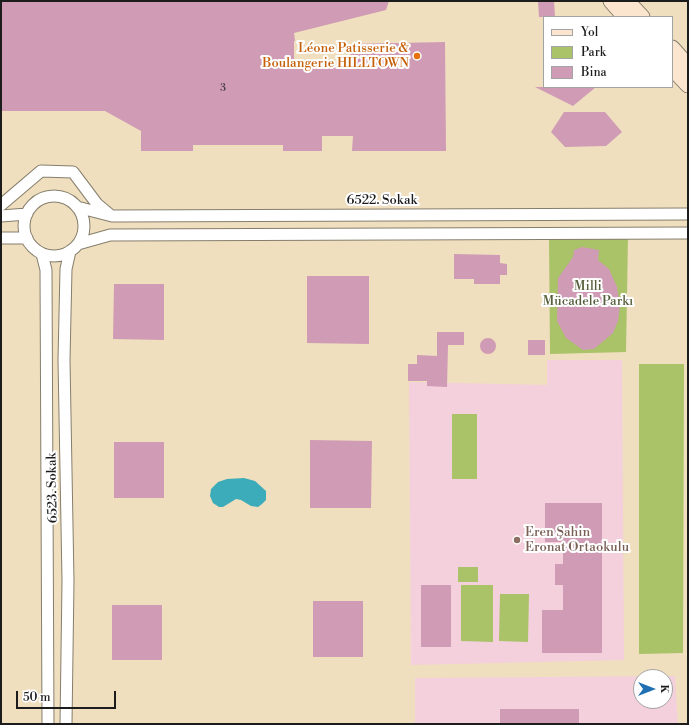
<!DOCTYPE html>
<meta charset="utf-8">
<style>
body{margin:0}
#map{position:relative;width:689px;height:725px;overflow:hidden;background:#efdfbe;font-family:"Libre Bodoni",serif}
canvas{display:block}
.frame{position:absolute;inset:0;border:2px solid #1c1c1c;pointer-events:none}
.legend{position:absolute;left:543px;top:16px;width:130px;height:72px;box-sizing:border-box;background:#fff;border:1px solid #a4a4a4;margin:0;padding:5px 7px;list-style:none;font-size:12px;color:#1c1c1c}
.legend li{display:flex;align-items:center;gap:8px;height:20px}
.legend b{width:20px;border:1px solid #a4a4a4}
.north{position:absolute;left:633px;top:669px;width:40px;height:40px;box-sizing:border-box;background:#fff;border:1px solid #a4a4a4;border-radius:50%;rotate:90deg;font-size:11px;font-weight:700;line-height:16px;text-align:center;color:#1c1c1c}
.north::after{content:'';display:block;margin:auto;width:14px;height:18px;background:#1f6fb2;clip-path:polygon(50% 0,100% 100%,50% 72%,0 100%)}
.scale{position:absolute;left:16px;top:691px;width:100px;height:18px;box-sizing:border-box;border:2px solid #1c1c1c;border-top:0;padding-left:5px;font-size:12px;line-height:14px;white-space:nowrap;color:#1c1c1c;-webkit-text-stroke:3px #fff;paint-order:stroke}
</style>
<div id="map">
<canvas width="689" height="725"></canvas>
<div class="frame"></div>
<ul class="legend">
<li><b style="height:5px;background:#fbe5cf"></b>Yol</li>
<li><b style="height:11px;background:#aac268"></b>Park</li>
<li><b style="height:11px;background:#d09bb5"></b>Bina</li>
</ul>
<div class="north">K</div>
<div class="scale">50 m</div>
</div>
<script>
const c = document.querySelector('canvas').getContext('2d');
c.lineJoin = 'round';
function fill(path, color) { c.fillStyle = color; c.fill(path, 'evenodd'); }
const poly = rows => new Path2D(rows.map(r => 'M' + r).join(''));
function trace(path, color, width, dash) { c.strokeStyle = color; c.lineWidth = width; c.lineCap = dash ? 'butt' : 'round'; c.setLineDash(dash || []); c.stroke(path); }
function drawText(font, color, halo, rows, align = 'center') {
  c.font = font + ' "Libre Bodoni",serif'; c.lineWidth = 4; c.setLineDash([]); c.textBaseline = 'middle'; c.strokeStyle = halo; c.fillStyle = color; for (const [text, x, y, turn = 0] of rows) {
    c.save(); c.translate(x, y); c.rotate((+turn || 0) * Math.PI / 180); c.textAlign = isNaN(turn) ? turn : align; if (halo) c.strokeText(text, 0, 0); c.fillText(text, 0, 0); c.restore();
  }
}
const built = poly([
 [547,360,622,360,624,660,411,665,409,382,547,385],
 [675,676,678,724,415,724,415,678],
 [641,677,665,677,665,701,641,701]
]);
const green = poly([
 [549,237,628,237,626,352,550,354],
 [639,364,684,364,683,653,639,654],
 [452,414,477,414,477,479,452,479],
 [458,567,478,567,478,582,458,582],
 [461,585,493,585,493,642,461,641],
 [500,594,529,594,528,642,499,641]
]);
const water = poly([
 [244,478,255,481,266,491,266,500,262,504,258,507,251,506,241,500,236,499,223,507,219,507,213,503,210,496,211,489,218,482,227,479]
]);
const building = poly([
 [1,1,389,1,386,10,294,33,295,41,294,41,294,65,350,65,351,44,445,42,446,151,352,151,353,136,322,136,322,151,283,151,283,145,193,145,193,151,141,151,141,131,105,111,1,111],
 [538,1,554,1,555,17,539,17],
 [535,87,596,87,573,106],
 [564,112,605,112,622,132,606,146,565,147,551,132],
 [582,247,599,250,598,260,609,269,617,287,620,306,618,321,613,333,594,349,583,350,566,338,557,321,558,278,573,257,574,250],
 [454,254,500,255,500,263,507,264,507,275,500,275,500,284,474,284,474,279,454,279],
 [307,276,369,276,369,344,307,343],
 [114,284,164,284,164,340,113,339],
 [437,332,464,332,464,345,448,345,447,387,427,386,427,381,408,381,408,364,417,364,417,355,437,356],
 '480 346a8 8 0 1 1 16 0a8 8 0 1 1-16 0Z',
 [528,340,545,340,545,355,528,355],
 [310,440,372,441,371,508,310,508],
 [114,442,164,442,164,498,114,498],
 [545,503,602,503,602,653,542,653,542,610,563,610,563,585,555,585,555,564,563,564,563,542,545,542],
 [421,585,451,585,451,647,421,647],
 [313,601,363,601,363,657,313,657],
 [112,605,162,605,162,660,112,660],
 [500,709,579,709,579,724,500,724]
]);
const street = poly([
 '24 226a30 30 0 1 1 60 0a30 30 0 1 1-60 0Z',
 [1,205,41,171,73,172,97,204,109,214],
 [77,207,112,216,688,214],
 [1,216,27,214],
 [1,238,27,238],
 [78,244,110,235,688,233],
 [42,254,46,270,48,724],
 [66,724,68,581,64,360,66,269,70,251]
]);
const secondary = poly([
 [611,1,625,17],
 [627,1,642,17],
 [672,48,688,66],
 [672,68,688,85]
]);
const markers = [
 [417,56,4,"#e8710a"],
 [517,540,4,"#8d6e63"]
];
const numberNames = [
 ["3",223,88]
];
const foodNames = [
 ["Léone Patisserie &",409,49],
 ["Boulangerie HILLTOWN",409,64]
];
const streetNames = [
 ["6522. Sokak",382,201],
 ["6523. Sokak",53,488,-91]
];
const parkNames = [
 ["Milli",588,287],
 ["Mücadele Parkı",588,302]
];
const educationNames = [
 ["Eren Şahin",525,533],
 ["Eronat Ortaokulu",525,548]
];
fill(built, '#f4cfdc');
fill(green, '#aac268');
fill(water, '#3cabba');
fill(building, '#d09bb5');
trace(street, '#867e6d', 13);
trace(secondary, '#867e6d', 17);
trace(street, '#fff', 11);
trace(secondary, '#fbe5cf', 15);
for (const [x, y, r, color] of markers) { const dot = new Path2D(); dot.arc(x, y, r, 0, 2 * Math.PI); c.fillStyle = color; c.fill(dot); trace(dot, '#fff', 1.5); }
drawText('11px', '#493c42', null, numberNames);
drawText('13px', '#c56008', '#fff', foodNames, 'right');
drawText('13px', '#1c1c1c', '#fff', streetNames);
drawText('13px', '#555e3a', '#fff', parkNames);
drawText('13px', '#785e54', '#fff', educationNames, 'left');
</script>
